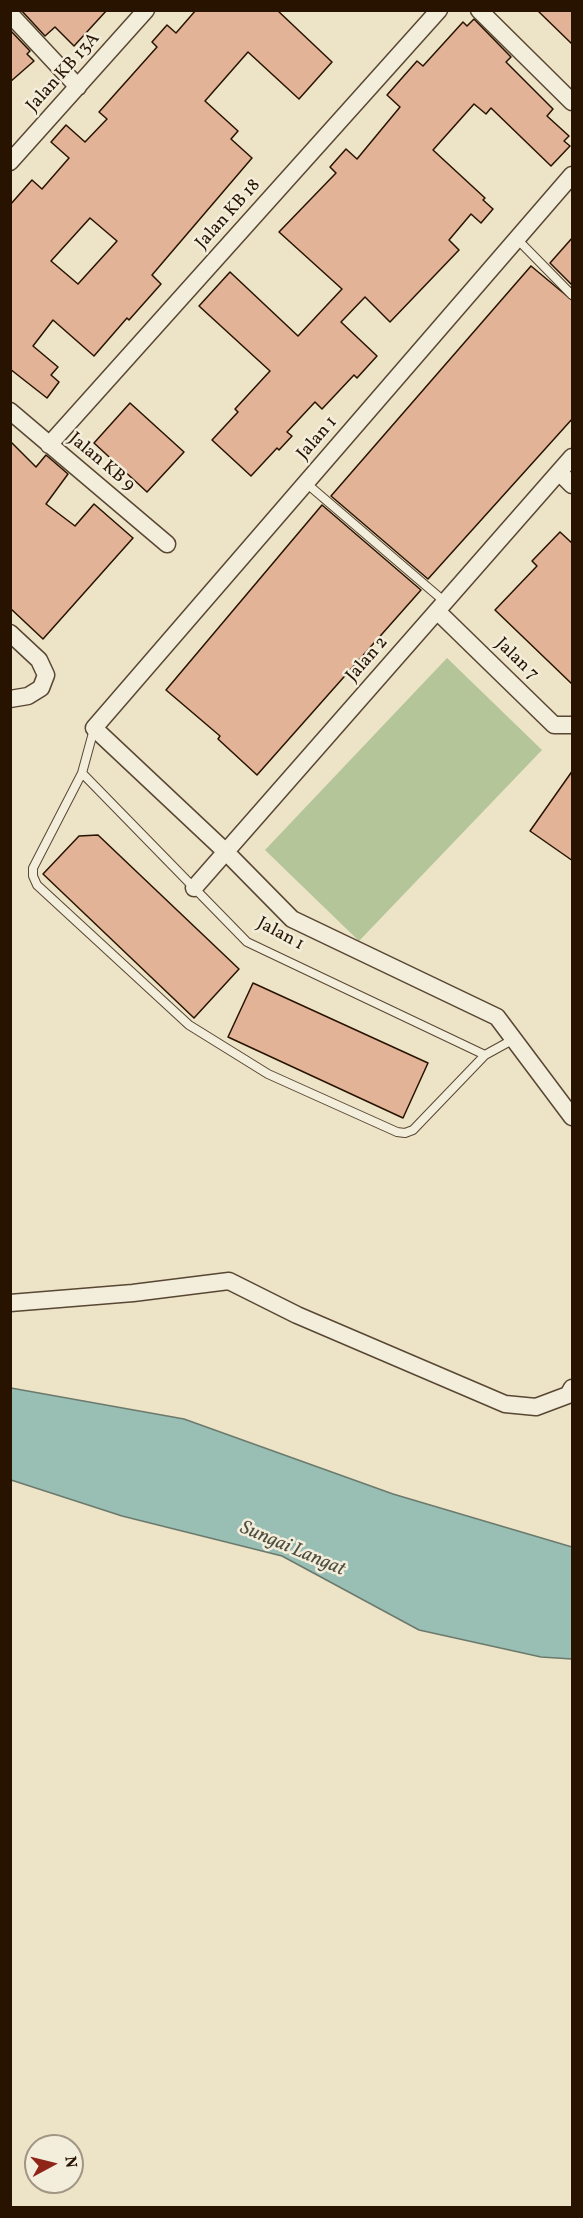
<!DOCTYPE html>
<style>
body{margin:0}
#map{position:relative;width:583px;height:2218px;overflow:hidden;background:#ede3c7;font-family:Vollkorn,serif}
canvas{display:block}
.frame{position:absolute;inset:0;border:12px solid #271300;pointer-events:none}
.north{position:absolute;left:24px;top:2134px;width:60px;height:60px;box-sizing:border-box;background:#f3eddb;border:2px solid #a19683;border-radius:50%;rotate:83deg;font-size:16px;font-weight:700;line-height:24px;text-align:center;color:#271300}
.north::after{content:'';display:block;margin:auto;width:21px;height:27px;background:#8f2418;clip-path:polygon(50% 0,100% 100%,50% 72%,0 100%)}
</style>
<div id="map">
<canvas width="583" height="2218"></canvas>
<div class="frame"></div>
<div class="north">N</div>
</div>
<script>
const c = document.querySelector('canvas').getContext('2d');
c.lineJoin = 'round';
function fill(path, color) { c.fillStyle = color; c.fill(path, 'evenodd'); }
const poly = rows => new Path2D(rows.map(r => 'M' + r).join(''));
function trace(path, color, width, dash) { c.strokeStyle = color; c.lineWidth = width; c.lineCap = dash ? 'butt' : 'round'; c.setLineDash(dash || []); c.stroke(path); }
function drawText(font, color, halo, rows, align = 'center') {
  c.font = font + ' Vollkorn,serif'; c.lineWidth = 5; c.setLineDash([]); c.textBaseline = 'middle'; c.strokeStyle = halo; c.fillStyle = color; for (const [text, x, y, turn = 0] of rows) {
    c.save(); c.translate(x, y); c.rotate((+turn || 0) * Math.PI / 180); c.textAlign = isNaN(turn) ? turn : align; if (halo) c.strokeText(text, 0, 0); c.fillText(text, 0, 0); c.restore();
  }
}
const green = poly([
 [447,658,542,750,359,941,265,850]
]);
const water = poly([
 [11,1388,184,1419,393,1494,572,1547,572,1659,541,1657,419,1630,282,1556,122,1516,11,1480,11,1388]
]);
const building = poly([
 [21,10,107,10,74,46,55,27,45,36,21,10],
 [196,10,277,10,332,62,299,99,248,52,205,101,238,131,231,139,252,158,152,275,161,284,129,320,127,318,94,356,53,320,33,346,58,367,51,375,59,382,47,398,10,369,10,205,32,180,42,189,69,158,51,142,66,125,85,142,107,119,99,112,157,47,152,42,167,25,176,33,196,10],
 [90,218,117,241,78,284,51,261,90,218],
 [537,10,573,10,573,45,537,10],
 [474,19,511,57,506,62,553,109,547,116,569,136,564,141,570,146,551,166,491,108,486,114,474,104,433,150,485,198,483,200,493,209,481,223,471,214,449,240,459,250,390,322,365,297,341,322,377,356,357,378,354,375,322,409,315,402,287,432,292,436,279,450,277,448,251,476,212,440,238,412,235,409,270,371,199,306,230,272,298,336,342,289,279,232,336,173,330,167,346,149,357,159,400,107,387,95,417,61,423,66,463,22,467,26,474,19],
 [10,30,30,51,27,54,34,61,10,82,10,30],
 [573,237,573,286,550,263,573,237],
 [531,266,573,301,573,418,428,579,331,496,531,266],
 [130,403,184,452,147,492,94,443,130,403],
 [10,441,36,467,46,455,68,474,46,504,75,526,94,504,133,538,43,639,10,608,10,441],
 [322,505,421,590,257,775,218,739,220,736,166,690,322,505],
 [560,532,573,544,573,685,495,610,537,566,532,561,560,532],
 [573,770,573,861,530,831,573,770],
 [98,835,239,969,194,1018,43,874,79,836,98,835],
 [253,983,428,1063,403,1118,228,1037,253,983]
]);
const lane = poly([
 [517,239,572,295],
 [306,483,445,602],
 [94,729,82,773,247,942,485,1055,514,1039],
 [82,773,33,868,33,876,37,885,189,1025,268,1074,397,1132,405,1133,413,1130,485,1055]
]);
const street = poly([
 [479,10,572,102],
 [10,14,78,87],
 [10,162,146,10],
 [572,175,94,728,226,852,292,919,497,1017,572,1117],
 [10,411,167,544],
 [49,445,439,10],
 [559,472,572,485],
 [437,611,554,725,572,725],
 [10,633,39,660,46,675,41,688,28,696,10,699],
 [194,888,572,457],
 [10,1303,133,1293,229,1281,297,1315,505,1404,536,1407,568,1395,572,1388]
]);
const streetNames = [
 ["Jalan KB 13A",64,73,-48],
 ["Jalan KB 18",229,215,-48],
 ["Jalan 1",318,439,-49],
 ["Jalan KB 9",101,463,40],
 ["Jalan 2",368,660,-49],
 ["Jalan 7",516,660,44],
 ["Jalan 1",280,935,28]
];
const waterNames = [
 ["Sungai Langat",292,1550,23]
];
fill(green, '#b3c599');
fill(water, '#99beb4');
trace(water, '#6b7a6c', 1.5);
fill(building, '#e2b396');
trace(building, '#271300', 1.5);
trace(lane, '#584732', 10);
trace(street, '#584732', 19);
trace(lane, '#f3eddb', 8);
trace(street, '#f3eddb', 16);
drawText('18px', '#271300', '#f3eddb', streetNames);
drawText('italic 20px', '#4f4f3f', '#f3eddb', waterNames);
</script>
